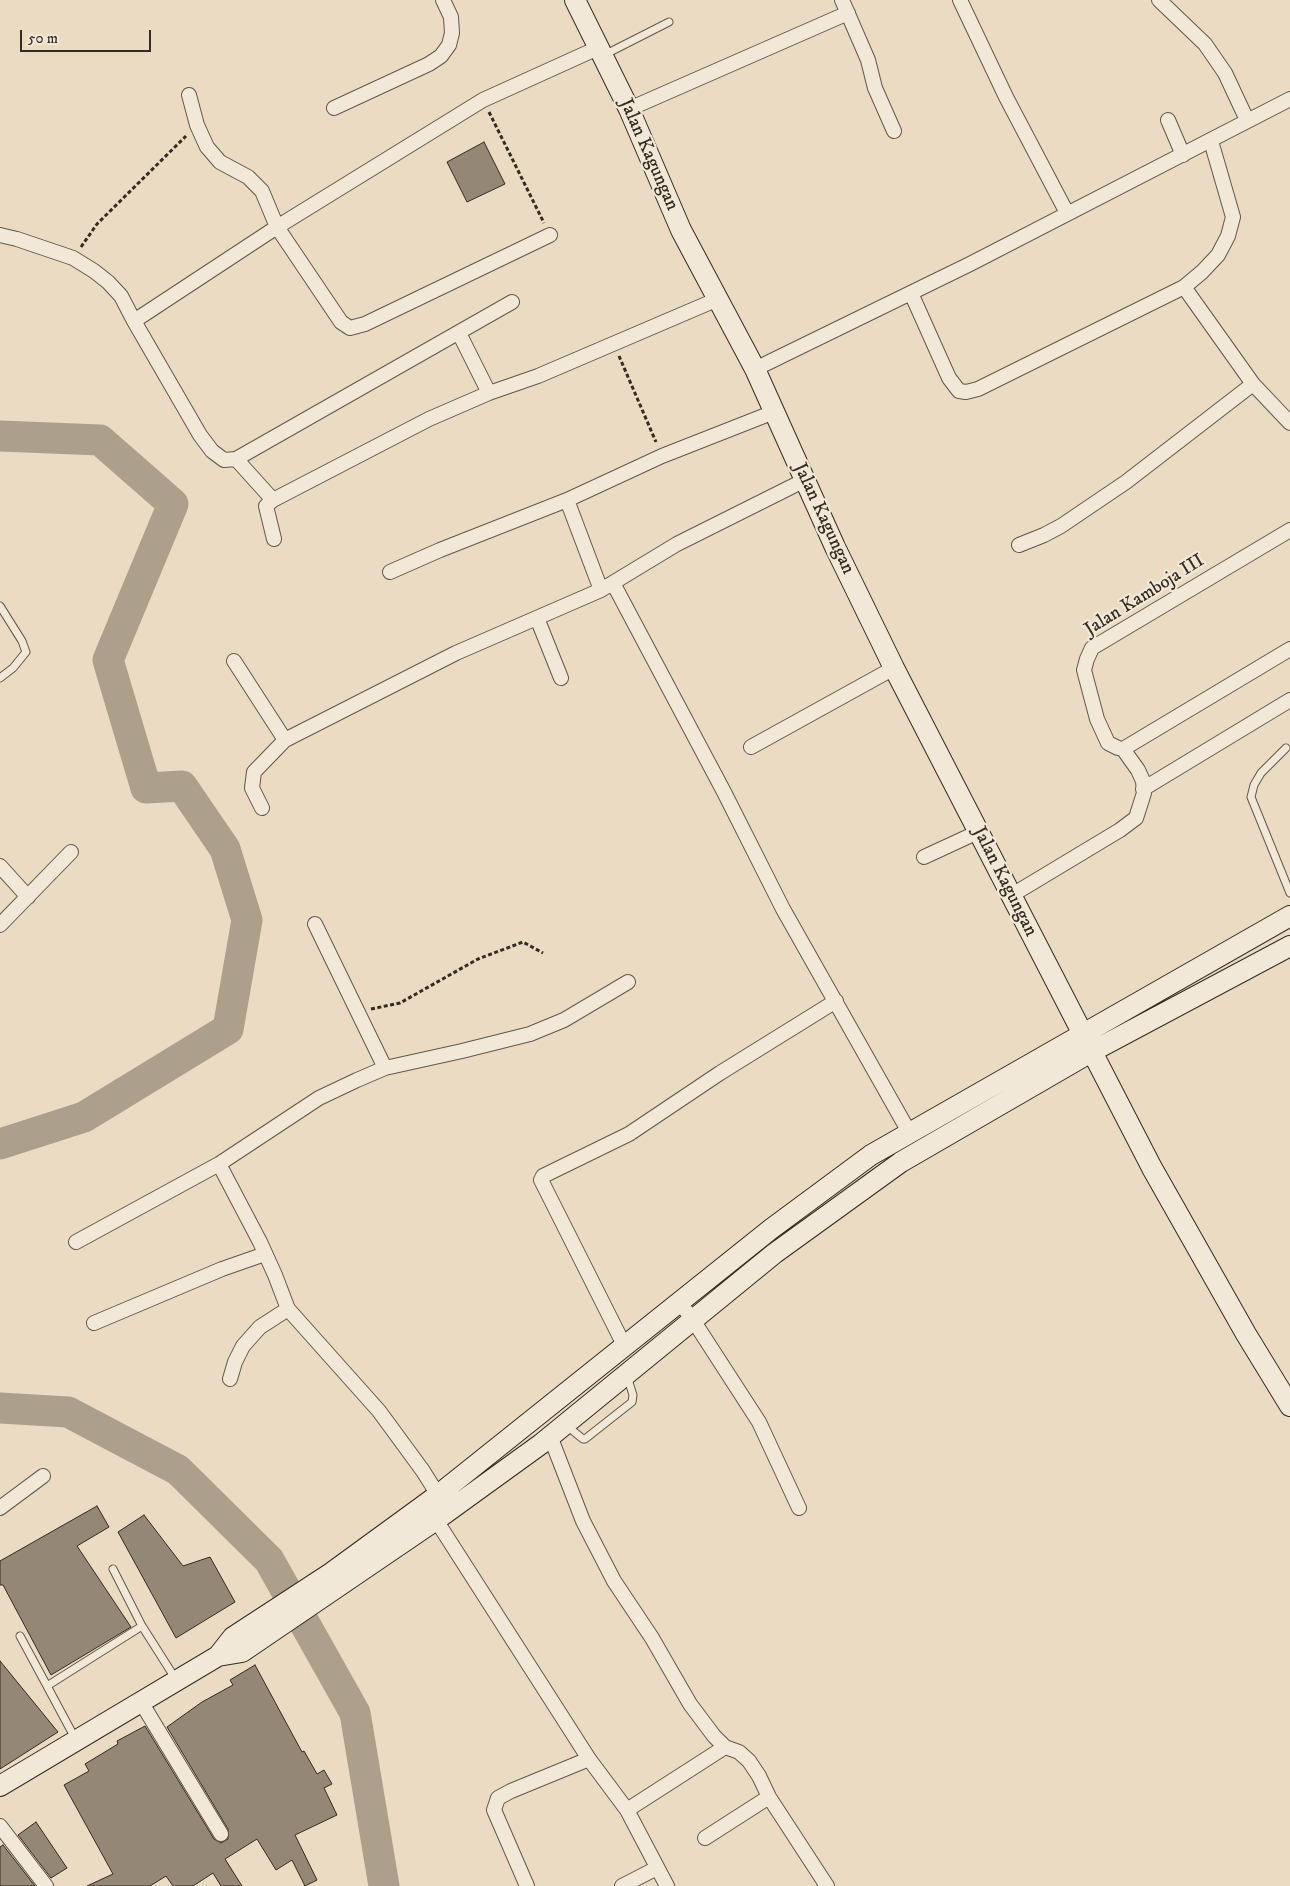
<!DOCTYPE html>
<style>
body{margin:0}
#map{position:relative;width:1290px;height:1886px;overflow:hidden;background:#eadbc2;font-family:"IM FELL DW Pica",serif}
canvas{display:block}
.scale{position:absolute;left:20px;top:30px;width:131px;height:22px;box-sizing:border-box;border:2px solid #342b21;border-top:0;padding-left:6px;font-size:15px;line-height:18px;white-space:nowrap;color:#342b21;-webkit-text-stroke:4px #f1e8d7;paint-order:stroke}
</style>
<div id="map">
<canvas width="1290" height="1886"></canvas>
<div class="scale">50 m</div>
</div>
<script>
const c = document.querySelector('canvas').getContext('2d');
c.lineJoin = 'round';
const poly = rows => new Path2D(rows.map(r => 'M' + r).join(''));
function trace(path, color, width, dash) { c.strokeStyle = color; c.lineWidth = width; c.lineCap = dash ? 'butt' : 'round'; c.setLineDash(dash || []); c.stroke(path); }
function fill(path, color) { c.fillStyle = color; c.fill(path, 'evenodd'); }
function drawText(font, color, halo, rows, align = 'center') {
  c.font = font + ' "IM FELL DW Pica",serif'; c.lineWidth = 4.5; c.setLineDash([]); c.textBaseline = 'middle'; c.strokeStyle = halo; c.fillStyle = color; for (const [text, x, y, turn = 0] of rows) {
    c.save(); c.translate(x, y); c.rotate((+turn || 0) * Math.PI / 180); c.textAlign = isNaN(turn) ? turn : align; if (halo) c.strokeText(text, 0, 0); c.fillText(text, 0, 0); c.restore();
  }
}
const river = poly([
 [0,436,100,440,173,504,108,660,146,788,182,786,225,849,247,920,228,1029,84,1117,0,1144],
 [0,1408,68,1412,178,1470,269,1560,355,1713,384,1886]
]);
const building = poly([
 [484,142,505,184,467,202,447,162,484,142],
 [97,1506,109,1527,77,1546,131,1627,51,1675,3,1585,0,1585,0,1561,97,1506],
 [144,1515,183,1566,210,1557,235,1602,176,1638,118,1532,144,1515],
 [0,1661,58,1732,0,1769,0,1661],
 [255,1665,302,1752,304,1751,317,1774,324,1770,332,1784,324,1788,337,1815,295,1835,317,1880,305,1886,292,1860,276,1870,257,1839,225,1859,242,1886,221,1886,213,1873,193,1886,173,1886,166,1876,150,1886,87,1886,113,1874,64,1785,89,1771,85,1764,118,1744,117,1741,145,1726,214,1839,221,1843,228,1839,228,1829,167,1727,202,1702,233,1685,230,1680,255,1665],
 [36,1822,67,1868,51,1878,18,1835,36,1822],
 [3,1845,35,1886,0,1886,0,1847,3,1845]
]);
const path = poly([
 [489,112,544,223],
 [81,247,97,224,186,136],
 [619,356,656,442],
 [371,1009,400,1003,478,959,523,942,543,953]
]);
const lane = poly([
 [604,55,669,22],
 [0,606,22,641,26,652,13,668,0,678],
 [1286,748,1261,773,1254,785,1251,797,1290,893],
 [567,1426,583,1439,585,1439,632,1402,633,1395,627,1376],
 [113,1569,142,1626],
 [20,1636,47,1686],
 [76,1740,47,1686,142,1626,175,1678]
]);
const street = poly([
 [842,0,868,60,875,88,894,131],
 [960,0,1006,97,1067,213],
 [1159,0,1205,44,1225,73,1247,120],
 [189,95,197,125,207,147,220,162,248,177,262,191,277,227,341,322,350,328,365,324,550,235],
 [334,108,429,64,441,56,449,45,452,33,451,17,443,0],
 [629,109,848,13],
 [1168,120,1183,155],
 [0,235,17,239,73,258,94,271,108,282,121,296,134,321,277,227,483,100,600,47],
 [1184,287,1253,384,1290,423],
 [911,293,949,378,959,391,966,392,978,389,1184,287,1202,272,1218,255,1228,236,1233,217,1211,141],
 [134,321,200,435,212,451,224,460,236,459,512,302],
 [459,333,489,393],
 [755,369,970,264,1290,99],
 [236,459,273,500],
 [567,500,601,590],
 [274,539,266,506,273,500,429,419,489,393,538,376,718,299],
 [1019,545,1044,535,1061,526,1126,482,1253,384],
 [390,572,440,550,567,500,662,456,774,412],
 [613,583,724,792,783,909,909,1132],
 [537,618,561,678],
 [234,661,285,740],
 [751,747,894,668],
 [1123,749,1118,748,1108,743,1097,719,1084,670,1087,659,1092,648,1290,530],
 [1123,749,1290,649],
 [1143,789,1290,700],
 [262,808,252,788,254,772,285,740,456,653,601,590,677,544,805,480],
 [924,857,978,832],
 [0,866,28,897],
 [1012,895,1120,830,1136,818,1144,793,1143,781,1138,770,1123,749],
 [315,924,385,1068],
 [0,925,71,852],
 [219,1164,260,1242,275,1275,288,1309,379,1411,423,1471,438,1495],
 [76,1242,219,1164,319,1098,357,1080,385,1068,462,1051,530,1034,564,1020,628,982],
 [680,1303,693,1320,759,1422,799,1508],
 [94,1323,222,1269,265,1254],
 [624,1345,541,1180,543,1176,629,1134,720,1073,836,1001],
 [230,1379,235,1362,243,1346,260,1327,288,1309],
 [550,1436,583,1521,614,1581,652,1638,690,1704,714,1736,725,1747,739,1752,749,1761,759,1776,769,1797,827,1886],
 [0,1508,43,1476],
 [436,1520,589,1759,627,1810,667,1886],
 [141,1702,221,1834],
 [627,1810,725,1747],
 [0,1826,46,1886],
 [705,1838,769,1797],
 [527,1886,494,1810,498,1798,511,1791,589,1759],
 [622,1886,657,1868]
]);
const secondary = poly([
 [575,0,629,109,681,230,755,369,835,547,894,668,1152,1168,1246,1334,1290,1406],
 [218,1656,233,1637,331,1573,438,1495,771,1229,871,1155,1290,916],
 [0,1786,218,1656,242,1652,436,1520,541,1444,775,1253,901,1162,1091,1052,1290,946]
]);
const streetNames = [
 ["Jalan Kagungan",648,155,66],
 ["Jalan Kagungan",823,519,65],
 ["Jalan Kamboja III",1145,596,-32],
 ["Jalan Kagungan",1004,882,63]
];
trace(river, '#ac9f8b', 31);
fill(building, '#938775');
trace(building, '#342b21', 1);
trace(lane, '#625749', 9);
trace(street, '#625749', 16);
trace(secondary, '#342b21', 22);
trace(path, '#342b21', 3, [4, 2.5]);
trace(lane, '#f1e8d7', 7);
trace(street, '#f1e8d7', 14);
trace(secondary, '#f1e8d7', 20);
drawText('19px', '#342b21', '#f1e8d7', streetNames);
</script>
